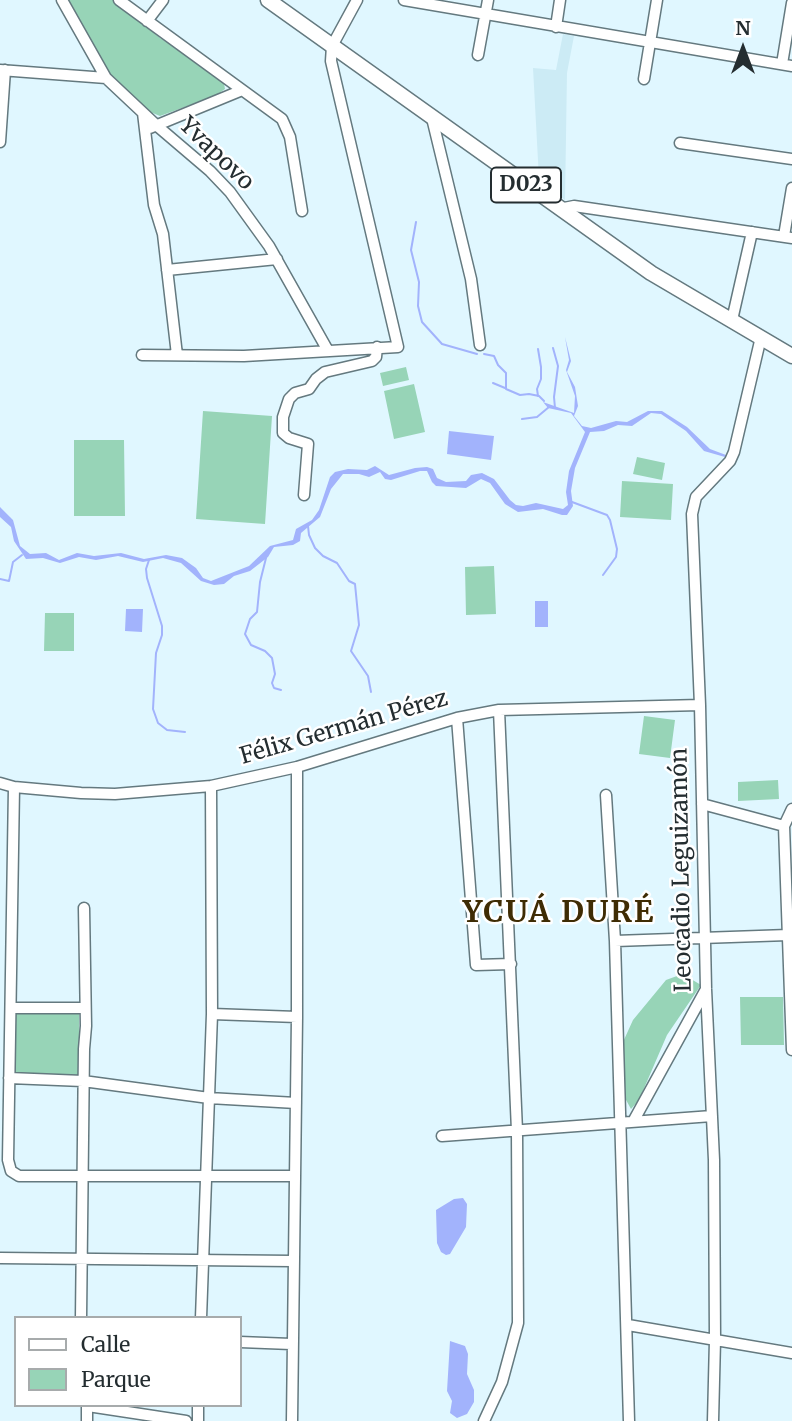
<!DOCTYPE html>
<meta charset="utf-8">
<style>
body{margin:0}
#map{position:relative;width:792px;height:1421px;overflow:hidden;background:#e0f7ff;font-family:Merriweather,serif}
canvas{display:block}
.legend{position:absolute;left:14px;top:1316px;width:228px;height:91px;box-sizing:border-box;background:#fff;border:2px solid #a7abac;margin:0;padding:9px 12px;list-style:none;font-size:21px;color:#242d30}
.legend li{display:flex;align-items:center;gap:14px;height:35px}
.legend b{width:35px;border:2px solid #a7abac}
.north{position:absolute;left:708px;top:14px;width:70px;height:70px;-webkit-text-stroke:5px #fff;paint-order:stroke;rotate:0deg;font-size:19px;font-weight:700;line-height:28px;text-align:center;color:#242d30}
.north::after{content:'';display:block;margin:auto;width:24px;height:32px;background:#242d30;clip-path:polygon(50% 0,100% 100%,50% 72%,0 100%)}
</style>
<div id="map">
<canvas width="792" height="1421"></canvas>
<ul class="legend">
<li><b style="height:9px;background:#fff"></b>Calle</li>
<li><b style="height:19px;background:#97d4b7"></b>Parque</li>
</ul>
<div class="north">N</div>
</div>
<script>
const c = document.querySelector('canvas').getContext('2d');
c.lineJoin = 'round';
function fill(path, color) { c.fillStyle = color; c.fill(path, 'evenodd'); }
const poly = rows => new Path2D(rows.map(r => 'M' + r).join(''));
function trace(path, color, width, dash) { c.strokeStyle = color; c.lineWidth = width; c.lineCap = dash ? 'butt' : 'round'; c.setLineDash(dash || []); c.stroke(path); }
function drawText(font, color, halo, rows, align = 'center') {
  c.font = font + ' Merriweather,serif'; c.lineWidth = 5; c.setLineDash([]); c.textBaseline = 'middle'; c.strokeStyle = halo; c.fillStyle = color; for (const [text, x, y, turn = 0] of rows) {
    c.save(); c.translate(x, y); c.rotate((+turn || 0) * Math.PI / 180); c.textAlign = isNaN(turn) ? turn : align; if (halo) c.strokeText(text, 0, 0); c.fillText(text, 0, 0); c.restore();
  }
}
const built = poly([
 [563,34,574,36,567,73,565,200,539,179,533,68,556,70]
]);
const green = poly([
 [64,0,115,0,160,38,223,78,225,89,215,96,160,116,143,109,109,76],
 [406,367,409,380,383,386,380,373],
 [414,384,425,432,394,439,384,391],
 [203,411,272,416,265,524,196,519],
 [74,440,124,440,125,516,74,516],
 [637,457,665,463,662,480,633,474],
 [622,481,673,484,671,520,620,517],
 [494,566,496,614,466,615,465,567],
 [45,613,74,613,74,651,44,651],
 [644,716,675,720,670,758,639,754],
 [778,780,779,799,738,801,738,782],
 [677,976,691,979,701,985,667,1035,639,1100,631,1109,625,1098,623,1042,633,1020,666,980],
 [740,997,783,997,784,1045,741,1045],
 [14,1012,79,1013,80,1071,77,1076,13,1073]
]);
const water = poly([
 [565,337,571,361,567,372,575,387,578,406,574,416,582,426,591,428,616,421,627,422,648,411,662,411,687,427,710,449,726,455,725,457,704,451,686,431,661,414,651,413,632,426,618,425,604,431,590,432,575,468,571,491,573,506,567,515,562,515,543,509,518,512,505,504,490,483,481,479,466,488,436,486,432,482,427,471,420,471,391,480,385,479,380,472,369,477,359,474,343,474,331,489,320,517,301,533,300,541,293,545,274,547,268,557,250,571,234,576,224,584,214,585,201,581,181,563,163,558,143,562,118,556,96,560,79,557,60,563,43,558,26,559,14,541,11,527,0,517,0,507,13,520,20,546,30,554,46,553,59,560,77,553,94,556,121,553,144,559,166,555,182,558,196,568,203,578,211,581,249,566,270,546,293,540,296,529,312,520,319,510,330,477,335,472,348,469,367,470,375,466,389,475,415,468,427,467,433,469,437,478,446,482,466,481,471,475,482,473,494,479,510,500,516,505,523,506,536,503,563,509,568,505,566,492,569,471,585,432,571,413,548,408,543,402,574,413,575,396,566,370,569,360],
 [449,431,494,436,491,460,447,454],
 [535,601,548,601,548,627,535,627],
 [126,609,143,609,142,632,125,631],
 [463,1198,467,1204,466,1227,450,1254,446,1255,441,1252,437,1243,436,1210,454,1199],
 [450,1341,465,1346,468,1354,467,1374,474,1390,474,1402,467,1414,457,1418,450,1413,452,1401,447,1391]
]);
const stream = poly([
 [416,222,411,250,419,282,418,306,422,322,442,344,477,354],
 [553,348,558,366,554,397,555,408],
 [538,349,541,367,541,379,537,389,538,396],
 [484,354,494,356,498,365,506,373,506,389,520,395,529,394,539,396,544,401],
 [493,383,505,388],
 [522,419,537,417,549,407],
 [572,502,607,515,610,520,617,549,616,557,603,575],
 [308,526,309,535,315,548,323,556,337,563,349,581,355,584,359,625,351,651,368,676,371,692],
 [266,558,260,582,257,612,250,619,245,634,251,645,265,651,272,658,275,674,272,683,274,688,281,690],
 [149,560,146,569,147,578,162,626,162,635,156,653,153,709,158,723,167,730,185,732],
 [0,579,9,581,13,562,22,555]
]);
const minor = poly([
 [62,0,106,78,156,125,210,171,230,192,269,246,327,349],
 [119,0,282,119,290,137,302,211],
 [404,0,792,66],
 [147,21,163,0],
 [556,27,560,0],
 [478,55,488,0],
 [782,64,792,3],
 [0,70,106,78],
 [644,79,657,0],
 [143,113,154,205,163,234,177,355],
 [432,118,471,279,480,345],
 [150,128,240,91],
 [0,142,5,70],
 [680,143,792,159],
 [559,209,574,206,792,238],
 [784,236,792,188],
 [167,270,277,259],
 [732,320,752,232],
 [142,355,244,356,398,347,331,61,332,46,357,0],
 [304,495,308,444,289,438,283,433,283,417,289,399,295,393,309,389,316,379,325,372,372,361,376,357,377,347],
 [457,718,476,965,511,964],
 [0,783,14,787,81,793,115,794,211,786,297,767,457,718,499,710,700,705],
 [14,787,8,1160,11,1171,19,1176,295,1176],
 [606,795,615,941,629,1421],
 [702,804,784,826],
 [792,809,784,826,792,1050],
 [615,941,788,935],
 [11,1008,84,1008],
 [212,1014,297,1017],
 [9,1078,83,1081,209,1098,296,1103],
 [634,1120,705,991],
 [442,1136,712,1116],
 [0,1258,292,1261],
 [81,1318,84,1049,86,1026,84,908],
 [201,1318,212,1014,211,786],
 [628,1325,792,1353],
 [240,1342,291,1344],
 [88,1406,186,1421],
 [87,1421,87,1405],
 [198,1421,198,1405],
 [292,1421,297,1017,297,767],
 [484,1421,502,1382,518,1323,517,1131,499,710],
 [713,1421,715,1340,714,1160,706,989,700,705,692,514,696,497,730,461,734,452,761,337]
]);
const major = poly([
 [268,0,651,273,792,356]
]);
const shields = [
 [526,185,70]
];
const shieldNames = [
 ["D023",526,185]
];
const streetNames = [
 ["Yvapovo",216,154,44],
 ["Félix Germán Pérez",344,728,-16],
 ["Leocadio Leguizamón",682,870,-91]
];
const districtNames = [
 ["YCUÁ DURÉ",559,914]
];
fill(built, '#ccebf5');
fill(green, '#97d4b7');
fill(water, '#a2b3fc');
trace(stream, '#a2b3fc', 2);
trace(minor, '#64797f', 13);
trace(major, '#64797f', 17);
trace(minor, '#fff', 10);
trace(major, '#fff', 14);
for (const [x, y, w] of shields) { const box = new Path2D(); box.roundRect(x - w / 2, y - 17.5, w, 35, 5); c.fillStyle = '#fff'; c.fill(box); trace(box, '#242d30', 2); }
drawText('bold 21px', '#242d30', null, shieldNames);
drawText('23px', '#242d30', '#fff', streetNames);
c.letterSpacing = '2px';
drawText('bold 30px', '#3f2c04', '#fff', districtNames);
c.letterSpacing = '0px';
</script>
